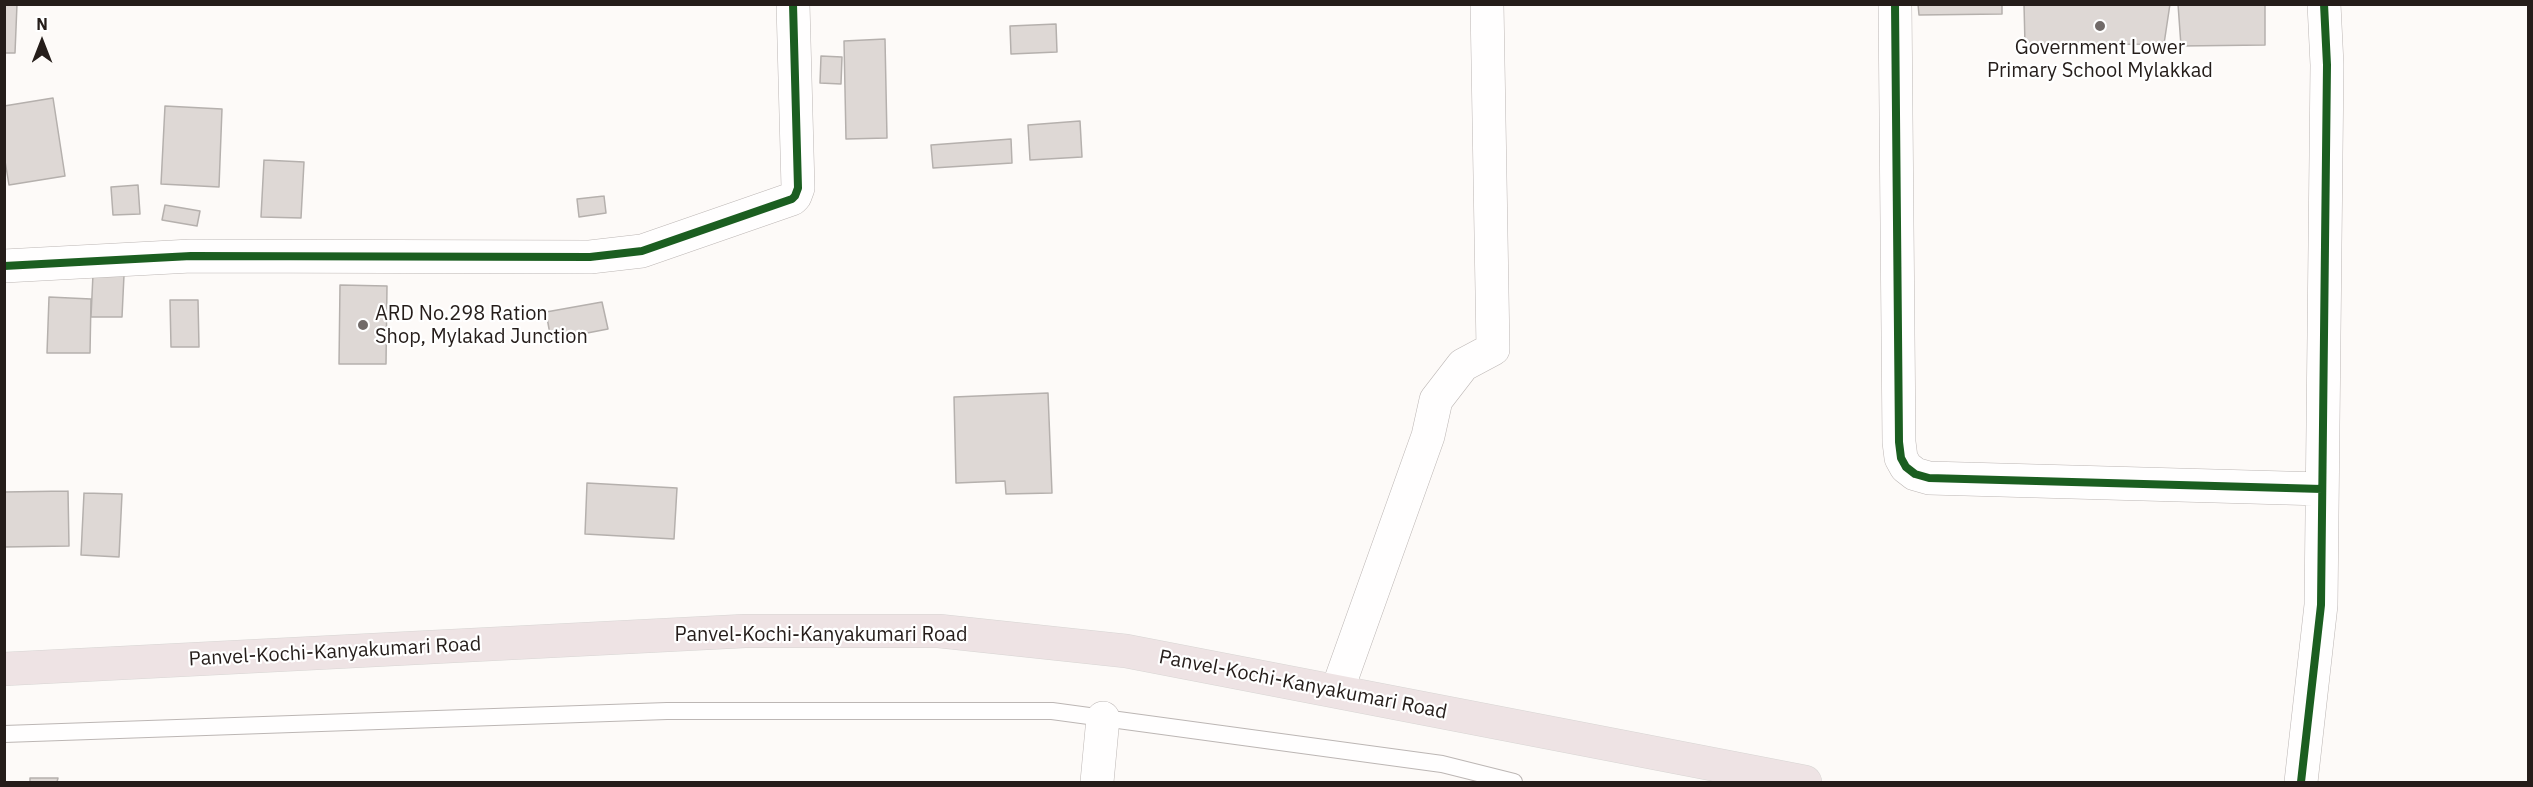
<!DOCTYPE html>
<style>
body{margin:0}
#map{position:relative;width:2533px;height:787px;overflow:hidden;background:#fdfaf8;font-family:"IBM Plex Sans",sans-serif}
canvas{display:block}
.frame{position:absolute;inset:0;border:6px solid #251d1a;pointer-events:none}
.north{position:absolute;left:12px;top:12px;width:60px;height:60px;-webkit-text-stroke:4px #fff;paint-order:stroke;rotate:0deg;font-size:16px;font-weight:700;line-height:24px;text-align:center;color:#251d1a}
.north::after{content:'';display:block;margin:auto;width:21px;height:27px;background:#251d1a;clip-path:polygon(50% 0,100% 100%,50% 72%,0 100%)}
</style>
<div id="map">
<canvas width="2533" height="787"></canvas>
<div class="frame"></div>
<div class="north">N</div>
</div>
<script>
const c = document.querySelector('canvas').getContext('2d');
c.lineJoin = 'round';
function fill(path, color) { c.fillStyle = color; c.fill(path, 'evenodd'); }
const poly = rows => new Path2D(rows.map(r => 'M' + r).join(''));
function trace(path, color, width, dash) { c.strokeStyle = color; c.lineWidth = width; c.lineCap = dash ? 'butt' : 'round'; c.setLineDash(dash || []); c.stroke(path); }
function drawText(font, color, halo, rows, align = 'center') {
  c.font = font + ' "IBM Plex Sans",sans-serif'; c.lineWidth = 4.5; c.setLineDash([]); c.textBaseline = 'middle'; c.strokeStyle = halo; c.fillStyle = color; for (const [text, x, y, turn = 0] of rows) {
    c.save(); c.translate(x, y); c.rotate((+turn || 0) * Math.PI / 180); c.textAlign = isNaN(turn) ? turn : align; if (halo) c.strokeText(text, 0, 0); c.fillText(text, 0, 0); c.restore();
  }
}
const building = poly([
 [4,4,17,4,15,53,4,53,4,4],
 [1918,4,2002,4,2002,14,1919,15,1918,4],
 [2024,4,2170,4,2164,44,2025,45,2024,4],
 [2178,4,2265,4,2265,45,2181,46,2178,4],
 [1056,24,1057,52,1011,54,1010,26,1056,24],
 [885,39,887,138,846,139,844,41,885,39],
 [821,56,842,57,841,84,820,83,821,56],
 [53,98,65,176,9,185,4,155,4,106,53,98],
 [165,106,222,109,219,187,161,184,165,106],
 [1080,121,1082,157,1030,160,1028,125,1080,121],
 [1011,139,1012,163,933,168,931,145,1011,139],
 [264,160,304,162,301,218,261,217,264,160],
 [138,185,140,214,113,215,111,187,138,185],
 [604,196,606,213,579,217,577,199,604,196],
 [165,205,200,211,197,226,162,220,165,205],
 [93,274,124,275,122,317,91,317,93,274],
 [340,285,387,286,386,364,339,364,340,285],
 [49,297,91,299,90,353,47,353,49,297],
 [170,300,198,300,199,347,171,347,170,300],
 [602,302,608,329,551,340,546,312,602,302],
 [1048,393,1052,493,1006,494,1005,481,956,483,954,397,1048,393],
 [587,483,677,488,674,539,585,534,587,483],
 [68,491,69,546,4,547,4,492,68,491],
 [84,493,122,494,119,557,81,555,84,493],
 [30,778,58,778,57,782,30,782,30,778]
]);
const service = poly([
 [4,734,667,711,1052,711,1442,764,1514,782]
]);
const minor = poly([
 [1895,4,1899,442,1901,458,1906,467,1915,474,1929,478,2322,489],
 [4,266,191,256,590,257,642,251,792,199,795,196,798,188,793,4],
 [1337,691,1428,436,1436,400,1463,365,1493,349,1487,4],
 [1097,782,1103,718],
 [2301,782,2321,605,2327,65,2324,4]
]);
const trunk = poly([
 [4,669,745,631,939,631,1126,651,1805,782]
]);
const cycleway = poly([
 [1895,4,1899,442,1901,458,1906,467,1915,474,1929,478,2322,489],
 [4,266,191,256,590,257,642,251,792,199,795,196,798,188,793,4],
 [2301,782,2321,605,2327,65,2324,4]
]);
const markers = [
 [2100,26,6,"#716a68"],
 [363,325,6,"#716a68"]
];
const poiNames = [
 ["Government Lower",2100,48],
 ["Primary School Mylakkad",2100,71],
 ["ARD No.298 Ration",375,314,"left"],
 ["Shop, Mylakad Junction",375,337,"left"]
];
const streetNames = [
 ["Panvel-Kochi-Kanyakumari Road",821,635],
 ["Panvel-Kochi-Kanyakumari Road",335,652,-3],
 ["Panvel-Kochi-Kanyakumari Road",1303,685,11]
];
fill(building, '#ded8d5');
trace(building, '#b5b0ad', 1.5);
trace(service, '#bcb6b4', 18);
trace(minor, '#bcb6b4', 34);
trace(trunk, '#d7d5d3', 34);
trace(service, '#fffefe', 16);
trace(minor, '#fffefe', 33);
trace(trunk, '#eee3e4', 33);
trace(cycleway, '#1b5e20', 8);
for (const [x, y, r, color] of markers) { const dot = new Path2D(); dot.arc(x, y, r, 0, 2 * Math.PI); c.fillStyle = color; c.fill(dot); trace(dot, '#fff', 2); }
drawText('20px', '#251d1a', '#fff', poiNames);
drawText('20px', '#251d1a', '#fff', streetNames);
</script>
